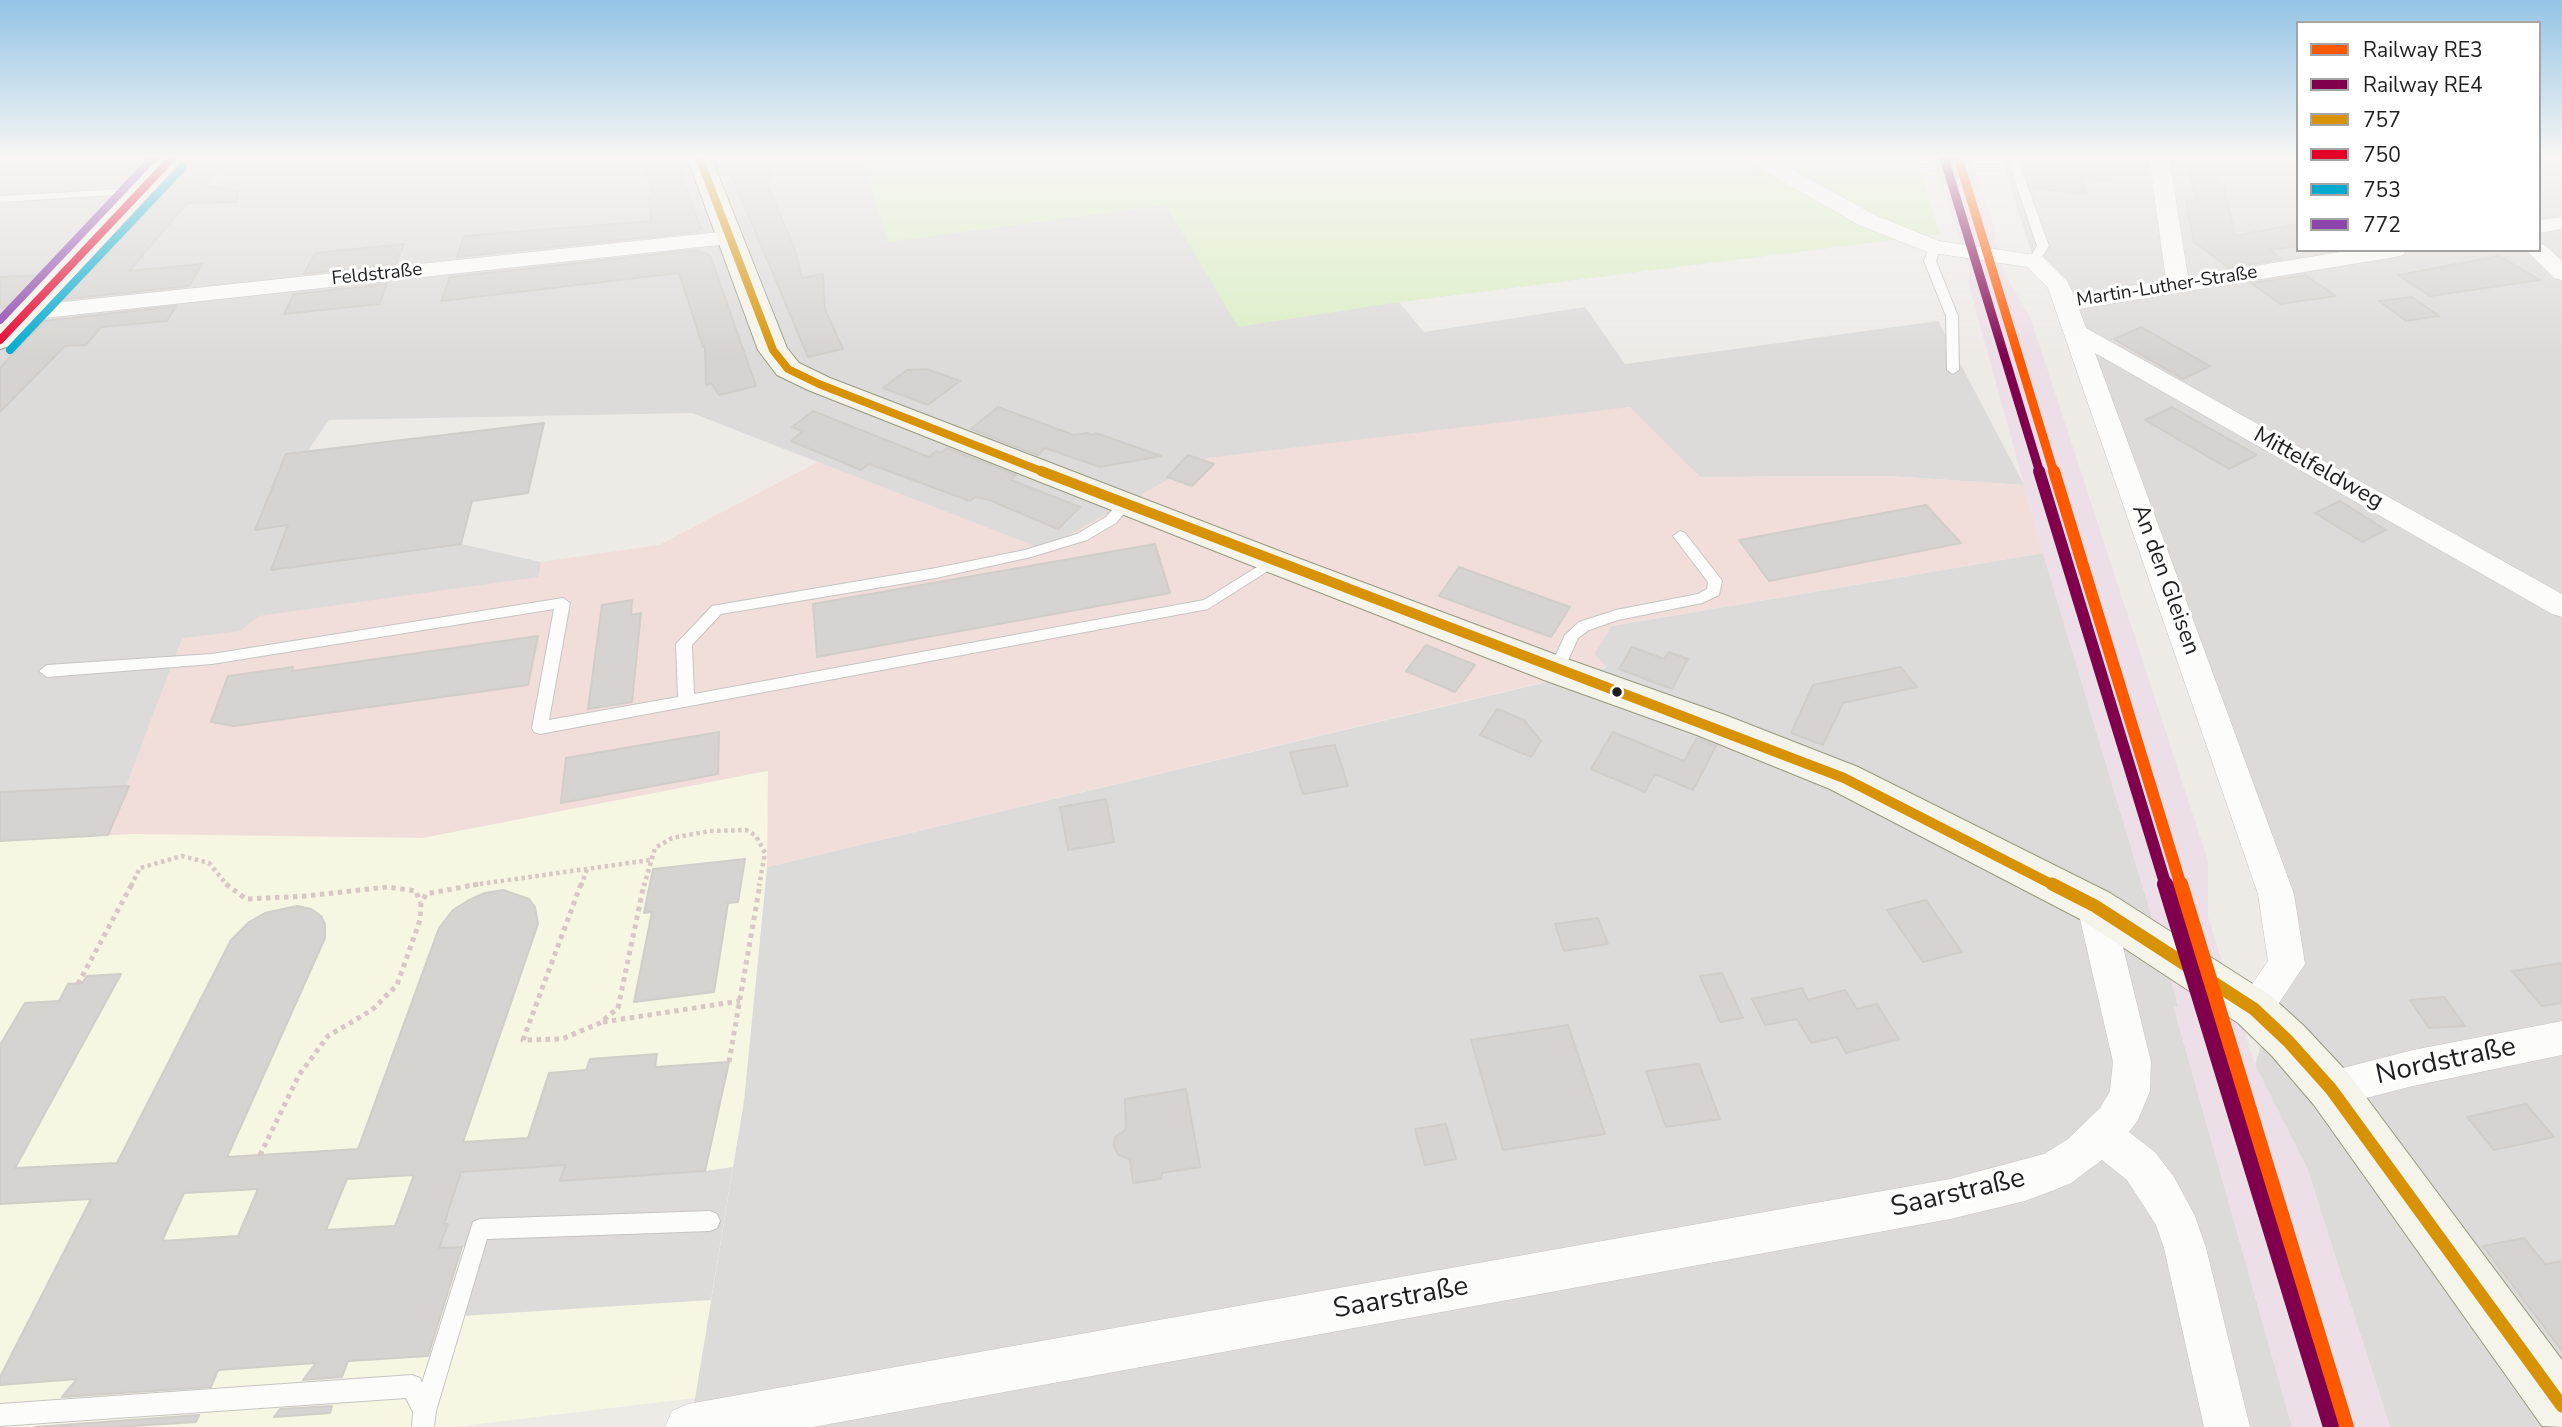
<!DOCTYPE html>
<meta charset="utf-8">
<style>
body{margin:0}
#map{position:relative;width:2562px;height:1427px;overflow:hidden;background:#eeebe7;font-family:"Nunito Sans",sans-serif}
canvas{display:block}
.legend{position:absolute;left:2296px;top:21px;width:245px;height:231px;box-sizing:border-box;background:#fff;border:2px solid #a5a5a5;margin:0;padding:9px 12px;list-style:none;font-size:21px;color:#1f1f1f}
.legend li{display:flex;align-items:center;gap:14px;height:35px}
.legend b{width:35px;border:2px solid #a5a5a5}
</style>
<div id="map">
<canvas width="2562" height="1427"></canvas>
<ul class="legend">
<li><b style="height:9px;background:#ff5900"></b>Railway RE3</li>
<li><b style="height:9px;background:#80004d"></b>Railway RE4</li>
<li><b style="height:9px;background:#d79205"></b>757</li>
<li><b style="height:9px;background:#e4002b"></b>750</li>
<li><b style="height:9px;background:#00a9ce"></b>753</li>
<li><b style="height:9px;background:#8e44ad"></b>772</li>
</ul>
</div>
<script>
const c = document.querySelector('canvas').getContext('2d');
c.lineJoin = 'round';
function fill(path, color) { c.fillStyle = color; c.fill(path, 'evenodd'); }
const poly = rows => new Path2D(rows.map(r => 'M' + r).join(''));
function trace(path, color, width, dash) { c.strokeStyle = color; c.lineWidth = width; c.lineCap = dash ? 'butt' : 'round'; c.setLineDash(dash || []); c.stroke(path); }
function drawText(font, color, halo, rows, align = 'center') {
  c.font = font + ' "Nunito Sans",sans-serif'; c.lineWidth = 6; c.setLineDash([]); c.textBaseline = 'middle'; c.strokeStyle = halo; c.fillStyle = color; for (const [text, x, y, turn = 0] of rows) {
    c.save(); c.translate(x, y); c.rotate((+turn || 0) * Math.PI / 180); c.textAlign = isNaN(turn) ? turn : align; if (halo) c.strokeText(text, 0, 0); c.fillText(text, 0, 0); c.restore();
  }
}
const residential = poly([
 [0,157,1913,157,1940,234,1399,302,1424,332,1585,307,1625,364,1938,321,2024,485,1888,476,1700,477,1629,407,1043,550,692,413,329,420,198,611,180,644,108,835,0,840],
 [2001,157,2298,157,2298,250,2539,250,2539,157,2562,157,2562,1427,2390,1427,2307,1168,2255,1065,2287,964,2075,332,2034,261],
 [2043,553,2179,1008,2174,1008,2292,1427,688,1427,690,1426,695,1398,744,1100,767,867,1606,668,1594,654,1612,626]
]);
const commercial = poly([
 [1630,407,1700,477,1888,476,2024,485,2043,553,1612,626,1594,654,1607,667,767,867,767,771,423,838,108,835,180,644,198,611,659,545,818,462,1043,549,1207,458]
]);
const industrial = poly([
 [1932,157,1971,157,1994,226,1995,239,2005,274,2031,319,2208,861,2208,917,2255,1065,2307,1168,2390,1427,2292,1427,2174,1007,2179,1007,2043,553,1968,282,1970,271]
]);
const education = poly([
 [768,771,767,867,744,1100,695,1398,453,1427,0,1427,0,841,134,834,423,838]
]);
const grass = poly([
 [861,157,1916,157,1940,234,1399,302,1238,327,1166,205,888,242]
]);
const parking = poly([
 [285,447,256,529,288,525,271,570,461,544,541,562,538,577,259,616,240,631,0,661,0,485],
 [1280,837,1355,1292,1237,1308,1211,1070,949,1102,956,872],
 [565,1165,561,1181,705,1171,733,1167,711,1300,446,1317,468,1247,439,1248,447,1225,444,1224,461,1172]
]);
const building = poly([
 [642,157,675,157,701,229,696,232,457,257,464,236,651,221,649,196,653,195,642,157],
 [749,157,762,157,773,179,765,180,795,250,802,278,823,274,825,309,843,349,808,357,726,162,749,157],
 [2027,157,2109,157,2112,182,2082,178,2087,194,2035,188,2027,157],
 [229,159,204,185,238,192,237,202,187,203,129,271,202,264,189,286,56,300,81,274,89,273,191,166,229,159],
 [2185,160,2211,163,2217,183,2223,184,2235,236,2298,224,2298,246,2270,250,2282,259,2229,268,2194,242,2186,200,2197,202,2185,160],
 [404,244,396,264,304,274,315,253,404,244],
 [695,250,710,255,756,386,719,395,712,384,706,385,705,346,703,347,679,273,441,301,450,277,695,250],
 [2499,256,2540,280,2430,296,2398,275,2499,256],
 [42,275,12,306,0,307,0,277,42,275],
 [2305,275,2336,296,2280,304,2251,283,2305,275],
 [387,284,379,304,284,314,294,294,387,284],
 [2412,297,2439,316,2406,321,2379,301,2412,297],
 [176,306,167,321,101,327,86,345,65,346,0,412,0,368,44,321,176,306],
 [2141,327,2210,366,2183,379,2114,339,2141,327],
 [927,369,960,381,928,405,883,388,907,370,927,369],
 [998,407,1074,435,1086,433,1093,435,1096,433,1161,456,1100,467,1045,448,1038,455,971,429,998,407],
 [2172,407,2232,441,2257,455,2229,469,2145,420,2172,407],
 [813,411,929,457,936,451,941,453,947,448,1016,475,1011,480,1080,507,1058,529,989,500,975,497,970,501,869,464,861,470,791,441,803,431,792,427,813,411],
 [544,423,528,493,472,501,461,544,271,570,288,525,255,530,286,454,544,423],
 [1188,455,1214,464,1192,486,1167,477,1188,455],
 [2340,501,2386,530,2362,542,2315,513,2340,501],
 [1926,505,1961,543,1769,581,1739,540,1926,505],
 [1155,544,1170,593,817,657,813,604,1155,544],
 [1459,567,1570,607,1551,637,1439,596,1459,567],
 [632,600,631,615,641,613,632,702,588,709,602,605,632,600],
 [538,636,528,685,234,726,211,722,228,676,293,667,292,671,538,636],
 [1426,645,1475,665,1455,692,1406,671,1426,645],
 [1632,647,1664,659,1669,652,1688,659,1672,689,1619,669,1632,647],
 [1901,667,1917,687,1843,703,1823,745,1791,733,1813,685,1901,667],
 [1497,709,1524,720,1541,741,1531,757,1480,735,1497,709],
 [719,732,718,774,561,803,566,758,719,732],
 [1613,732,1684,761,1697,738,1716,746,1693,790,1655,774,1645,792,1591,769,1613,732],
 [1335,745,1348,786,1303,794,1290,752,1335,745],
 [129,786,108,835,0,841,0,792,129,786],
 [1106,799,1114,842,1068,850,1060,807,1106,799],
 [745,859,738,902,728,903,714,992,634,1002,652,912,644,913,653,869,745,859],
 [503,890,529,899,535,907,538,924,463,1142,528,1138,549,1073,586,1070,590,1059,657,1054,655,1067,729,1062,705,1171,560,1181,565,1165,461,1172,444,1224,448,1224,439,1248,462,1247,428,1356,348,1361,342,1377,303,1380,316,1363,218,1370,211,1387,62,1397,77,1379,0,1385,0,1377,91,1199,0,1204,0,1045,25,1003,59,1001,68,984,82,983,87,976,121,974,15,1168,117,1163,231,940,249,922,265,913,297,906,311,909,321,916,325,924,325,938,227,1157,358,1149,439,928,453,910,469,900,485,893,503,890],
 [414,1175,395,1226,326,1230,347,1179,414,1175],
 [258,1189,238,1236,162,1241,184,1193,258,1189],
 [1926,900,1962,952,1923,962,1887,910,1926,900],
 [1598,918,1608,944,1564,951,1555,924,1598,918],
 [2562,963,2562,1003,2542,1006,2512,971,2562,963],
 [1722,973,1743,1018,1720,1022,1700,976,1722,973],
 [1802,988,1808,1000,1845,990,1857,1009,1877,1004,1899,1039,1846,1053,1837,1037,1811,1043,1797,1019,1765,1025,1752,999,1802,988],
 [2444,997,2465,1026,2429,1028,2410,1000,2444,997],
 [1568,1025,1605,1134,1503,1150,1471,1040,1568,1025],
 [1699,1064,1720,1119,1666,1127,1646,1071,1699,1064],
 [1186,1089,1200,1167,1162,1173,1161,1179,1133,1183,1130,1159,1118,1155,1114,1146,1115,1137,1126,1129,1125,1099,1186,1089],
 [2526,1104,2554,1137,2494,1150,2467,1117,2526,1104],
 [1446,1124,1456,1159,1425,1165,1415,1129,1446,1124],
 [2524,1238,2545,1264,2562,1261,2562,1351,2483,1246,2524,1238],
 [332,1406,330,1413,274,1417,280,1409,332,1406],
 [199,1415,196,1422,116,1427,35,1427,199,1415]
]);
const pathFar1 = poly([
 [131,886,140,868,182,856,209,863,228,886],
 [466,886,650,860],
 [581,886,587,869],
 [644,886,655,848,672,838,710,831,746,830,756,836,765,853,759,886]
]);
const path = poly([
 [226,884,246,899,307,896,388,887,416,891,420,902],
 [581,884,523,1040,562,1039,600,1023,618,1008,644,884],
 [78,984,132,884],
 [603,1022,740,1001],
 [729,1062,760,884],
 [260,1155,299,1075,328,1036,372,1010,397,985,420,920,421,903,426,894,479,884]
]);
const lane = poly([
 [2007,157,2017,157,2049,246,2038,263,2028,261,2037,246,2007,157],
 [141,188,145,189,145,193,0,202,0,196,141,188],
 [1935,244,1941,247,1936,261,1958,316,1959,370,1953,374,1947,370,1946,316,1924,261,1929,247,1935,244],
 [1126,499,1133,503,1116,523,1087,540,1031,557,936,578,721,614,692,645,694,694,1204,600,1270,559,1275,557,1282,562,1208,609,540,734,534,732,532,728,554,609,212,664,47,677,39,671,47,665,212,654,563,598,570,603,549,720,678,697,676,644,712,606,936,568,1025,550,1077,534,1106,517,1121,500,1126,499],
 [1680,531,1685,533,1720,578,1722,581,1719,595,1702,603,1618,620,1589,630,1578,638,1562,674,1552,674,1549,670,1565,635,1579,622,1616,610,1698,594,1707,589,1708,582,1673,536,1680,531],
 [710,1211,717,1214,720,1221,717,1228,710,1231,487,1239,436,1411,434,1427,412,1427,413,1412,406,1398,0,1426,0,1404,412,1375,420,1378,422,1383,473,1222,480,1219,710,1211]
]);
const street = poly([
 [1744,157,1769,157,1875,215,1939,241,2042,256,2067,281,2074,295,2166,280,2149,157,2169,157,2188,277,2352,250,2406,250,2403,255,2395,257,2079,309,2086,328,2562,594,2562,617,2552,614,2095,353,2294,894,2305,964,2267,1021,2254,1026,2241,1021,2235,1009,2268,961,2258,894,2048,288,2027,267,1927,252,1859,225,1747,161,1744,157],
 [2562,217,2562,229,2539,233,2539,220,2562,217],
 [729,231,737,233,740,238,737,243,26,320,18,318,14,313,18,308,26,306,729,231],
 [2539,244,2545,245,2562,261,2562,280,2554,278,2526,250,2539,250,2539,244],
 [2095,891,2108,896,2113,906,2151,1062,2150,1091,2138,1120,2129,1132,2155,1152,2174,1177,2195,1216,2206,1248,2250,1427,2204,1427,2164,1248,2156,1225,2127,1180,2102,1160,2071,1183,2057,1189,2025,1201,1950,1219,813,1427,665,1427,672,1411,688,1404,1950,1179,2044,1154,2068,1139,2100,1108,2110,1091,2113,1062,2077,906,2082,896,2095,891],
 [2562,1021,2562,1055,2413,1086,2331,1107,2317,1102,2311,1089,2317,1076,2331,1071,2413,1050,2562,1021]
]);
const secondary = poly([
 [159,157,185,157,10,346,0,349,0,323,159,157],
 [687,157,711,157,787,348,799,363,830,378,1287,554,1570,660,1725,715,1858,767,2110,893,2270,995,2304,1026,2348,1073,2562,1360,2562,1427,2542,1426,2314,1105,2272,1056,2238,1023,2080,919,1830,789,1697,735,1544,680,1263,570,808,390,777,375,758,350,687,157]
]);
const bus1Far2 = poly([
 [699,157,773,350,788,369,819,384,1046,473]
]);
const bus1Far1 = poly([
 [1041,471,1844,778,2055,886]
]);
const bus1 = poly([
 [2052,884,2095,906,2254,1009,2288,1041,2331,1089,2562,1406]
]);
const bus2 = poly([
 [0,340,173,157]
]);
const bus3 = poly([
 [10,350,183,167]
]);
const bus4 = poly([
 [0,320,154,157]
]);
const rail1Far2 = poly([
 [1958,157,2054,473]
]);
const rail1Far1 = poly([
 [2054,471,2181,886]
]);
const rail1 = poly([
 [2180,884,2346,1427]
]);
const rail2Far2 = poly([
 [1945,161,2040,473]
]);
const rail2Far1 = poly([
 [2039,471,2166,886]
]);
const rail2 = poly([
 [2165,884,2331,1427]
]);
const markers = [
 [1617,692,6,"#1f1f1f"]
];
const farStreetnames = [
 ["Feldstraße",377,275,-6],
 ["Martin-Luther-Straße",2167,287,-9]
];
const streetNames = [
 ["Mittelfeldweg",2318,469,29],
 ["An den Gleisen",2165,580,70]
];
const nearStreetnames = [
 ["Nordstraße",2446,1062,-12],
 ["Saarstraße",1958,1194,-13],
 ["Saarstraße",1401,1299,-10]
];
fill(residential, '#dddbd9');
fill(commercial, '#f1dedb');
fill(industrial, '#ecdfe7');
fill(education, '#f7f6e3');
fill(grass, '#daeec3');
fill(parking, '#dcdbd9');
fill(building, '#d6d3d0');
trace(building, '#d1cdc8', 2);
trace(lane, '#c6c5c3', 2);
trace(street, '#c6c5c3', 1);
trace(secondary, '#97987e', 2);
trace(pathFar1, '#d7c8c6', 4.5, [3.5, 3.5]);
trace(path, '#d7c8c6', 5, [4.5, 4.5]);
fill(lane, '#fcfcfb');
fill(street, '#fcfcfb');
fill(secondary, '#f4f4ea');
trace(bus1Far2, '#d79205', 8);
trace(bus1Far1, '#d79205', 10);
trace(bus1, '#d79205', 13);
trace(bus2, '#e4002b', 8);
trace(bus3, '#00a9ce', 8);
trace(bus4, '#8e44ad', 8);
trace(rail1Far2, '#ff5900', 9);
trace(rail1Far1, '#ff5900', 12);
trace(rail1, '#ff5900', 16);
trace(rail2Far2, '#80004d', 9);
trace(rail2Far1, '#80004d', 12);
trace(rail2, '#80004d', 16);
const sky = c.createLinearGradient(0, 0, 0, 357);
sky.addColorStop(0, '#94c4e6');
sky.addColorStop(0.44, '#f7f6f4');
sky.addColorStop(1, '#f7f6f400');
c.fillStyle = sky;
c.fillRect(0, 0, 2562, 357);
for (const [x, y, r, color] of markers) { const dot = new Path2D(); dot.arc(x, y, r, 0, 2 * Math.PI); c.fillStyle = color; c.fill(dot); trace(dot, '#fff', 2.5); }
drawText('19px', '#1f1f1f', '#fff', farStreetnames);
drawText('23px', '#1f1f1f', '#fff', streetNames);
drawText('28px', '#1f1f1f', '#fff', nearStreetnames);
</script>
